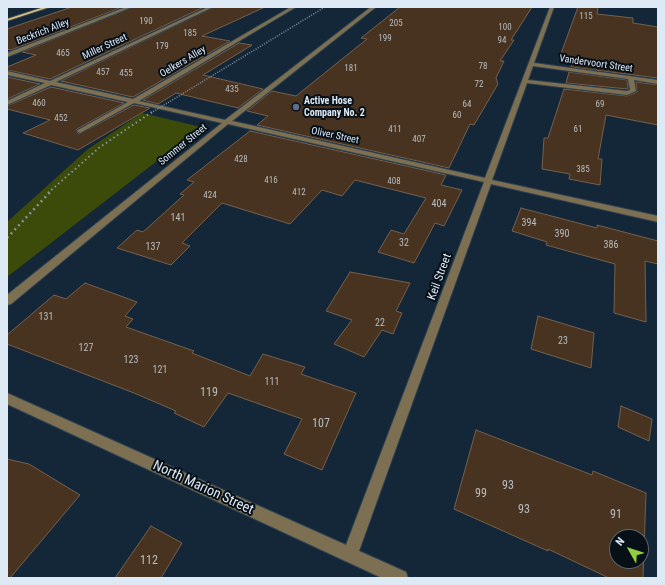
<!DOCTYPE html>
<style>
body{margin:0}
#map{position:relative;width:665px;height:585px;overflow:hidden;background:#132738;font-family:"Roboto Condensed",sans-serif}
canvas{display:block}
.frame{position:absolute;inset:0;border:8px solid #dde9f5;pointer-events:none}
.north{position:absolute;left:609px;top:529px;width:40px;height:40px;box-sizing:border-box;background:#070f17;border:1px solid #5d6670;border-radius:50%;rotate:309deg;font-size:11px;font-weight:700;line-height:16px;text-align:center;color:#dde9f5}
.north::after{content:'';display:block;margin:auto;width:14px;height:18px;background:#91cd40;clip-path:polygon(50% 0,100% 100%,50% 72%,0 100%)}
</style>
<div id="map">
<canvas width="665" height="585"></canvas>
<div class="frame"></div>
<div class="north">N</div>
</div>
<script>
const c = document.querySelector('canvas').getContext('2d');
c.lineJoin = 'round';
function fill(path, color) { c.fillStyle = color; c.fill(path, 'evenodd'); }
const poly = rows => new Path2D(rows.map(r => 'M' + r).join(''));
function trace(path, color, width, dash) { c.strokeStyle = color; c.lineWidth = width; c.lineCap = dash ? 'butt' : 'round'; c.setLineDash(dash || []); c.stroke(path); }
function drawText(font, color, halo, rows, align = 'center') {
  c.font = font + ' "Roboto Condensed",sans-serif'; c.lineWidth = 4; c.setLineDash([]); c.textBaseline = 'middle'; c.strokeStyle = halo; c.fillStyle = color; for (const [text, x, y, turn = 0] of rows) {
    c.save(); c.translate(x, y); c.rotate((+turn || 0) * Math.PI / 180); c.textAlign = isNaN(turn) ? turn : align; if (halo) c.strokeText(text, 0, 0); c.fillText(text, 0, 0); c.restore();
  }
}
const green = poly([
 [142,113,201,127,7,277,7,222,88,149]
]);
const building = poly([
 [72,7,122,7,11,50,7,49,7,29,72,7],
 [133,7,204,7,50,79,7,70,7,67,36,55,22,52,133,7],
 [214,7,265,7,202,36,230,41,133,97,61,81,214,7],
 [400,7,532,7,511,40,514,40,500,61,504,61,496,78,498,84,474,125,470,124,449,168,257,125,268,116,247,111,272,91,296,96,367,39,361,38,400,7],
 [578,7,598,7,597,14,633,18,633,23,658,27,658,78,571,67,573,61,559,59,578,7],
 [239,43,252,45,203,75,263,89,238,108,176,93,158,104,143,100,239,43],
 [569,72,627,80,628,89,566,83,569,72],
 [7,77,40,84,7,99,7,77],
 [636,82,658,85,658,125,606,115,598,159,602,159,600,185,569,179,570,174,542,169,544,138,548,138,564,89,627,96,637,92,636,82],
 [51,87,124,103,77,129,76,131,79,134,134,105,150,108,78,150,23,133,50,120,7,109,7,106,51,87],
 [250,131,446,175,441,185,462,190,444,226,435,223,414,263,378,252,391,230,404,234,426,198,355,180,342,196,322,190,290,224,222,203,182,243,190,246,171,265,117,248,137,230,143,232,184,195,180,194,194,182,187,180,250,131],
 [521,208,597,228,597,225,658,241,658,264,645,261,646,322,614,313,615,264,546,245,547,242,512,231,521,208],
 [350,272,410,283,396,311,402,313,393,334,382,330,364,357,334,344,352,320,326,311,350,272],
 [85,283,137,302,125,316,133,319,126,327,194,351,192,353,250,376,263,354,305,367,301,374,356,393,322,470,284,454,302,419,228,393,204,427,174,413,176,411,134,393,7,344,7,335,54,295,66,299,85,283],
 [538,316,594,333,591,368,531,349,538,316],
 [621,406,652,419,649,441,618,427,621,406],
 [476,430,592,475,593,471,646,493,643,578,609,578,548,549,548,551,454,509,476,430],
 [617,537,641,537,641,561,617,561,617,537],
 [7,459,29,464,80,495,10,578,7,578,7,459],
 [151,526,182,543,161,578,115,578,151,526]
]);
const minor = poly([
 [126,7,132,7,7,57,7,53,126,7],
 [208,7,213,7,56,82,133,99,291,7,296,7,139,101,225,120,371,7,376,7,232,121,485,178,550,7,554,7,534,63,658,80,658,84,634,80,636,91,627,95,527,83,492,180,658,216,658,222,491,184,359,551,406,572,408,578,382,578,7,404,7,393,346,545,484,182,228,124,11,304,7,305,7,295,222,123,134,103,80,133,77,131,78,130,128,102,51,85,7,105,7,101,45,83,7,75,7,71,50,81,208,7],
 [533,66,628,79,630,90,627,91,528,80,533,66]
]);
const major = poly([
 [44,7,50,7,7,21,7,19,44,7]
]);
const railFar2 = poly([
 [151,113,325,7]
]);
const railFar1 = poly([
 [48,193,100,147,152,112]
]);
const rail = poly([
 [7,238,50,192]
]);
const markers = [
 [296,107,4,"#5c6f8a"]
];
const farNumbernames = [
 ["115",586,17],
 ["190",146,22],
 ["205",396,24],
 ["100",505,28],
 ["185",190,34],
 ["199",385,39],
 ["94",502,41],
 ["179",162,47],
 ["465",63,54],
 ["78",483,67],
 ["181",351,69],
 ["457",103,73],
 ["455",126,74],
 ["72",479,85],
 ["435",232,90],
 ["460",39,104],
 ["64",467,105],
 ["69",600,105],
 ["60",457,116],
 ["452",61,119],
 ["411",395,130],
 ["61",578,130],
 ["407",419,140],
 ["428",241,160],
 ["385",583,170],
 ["416",271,181],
 ["408",394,182],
 ["412",299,193],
 ["424",210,196]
];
const farStreetnames = [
 ["Beckrich Alley",43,32,-21],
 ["Miller Street",105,47,-25],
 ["Oelkers Alley",183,62,-31],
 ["Vandervoort Street",596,64,8],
 ["Oliver Street",335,136,12],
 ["Sommer Street",183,145,-39]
];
const farPoinames = [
 ["Active Hose",304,101],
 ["Company No. 2",304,113]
];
const numberNames = [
 ["404",439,204],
 ["141",178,218],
 ["394",529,223],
 ["390",562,234],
 ["32",404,243],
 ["386",611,245],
 ["137",153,247],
 ["131",46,317],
 ["22",380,323],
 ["23",563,341],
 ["127",86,348],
 ["123",131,360],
 ["121",160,370],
 ["111",272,382]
];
const streetNames = [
 ["Keil Street",440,277,-70]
];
const nearNumbernames = [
 ["119",209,393],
 ["107",321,424],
 ["93",508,486],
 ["99",481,494],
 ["93",524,510],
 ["91",616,515],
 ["112",149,561]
];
const nearStreetnames = [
 ["North Marion Street",203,488,25]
];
fill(green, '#3d4b0a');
fill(building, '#473320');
trace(building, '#76604c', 1);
trace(minor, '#2f4252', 2);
trace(major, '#2f4252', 2);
fill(minor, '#7d7052');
fill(major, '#d6bb7b');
trace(railFar2, '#8393a1', 1.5, [1, 1.5]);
trace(railFar1, '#8393a1', 2, [1.5, 3]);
trace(rail, '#8393a1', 2.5, [2, 3.5]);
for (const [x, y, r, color] of markers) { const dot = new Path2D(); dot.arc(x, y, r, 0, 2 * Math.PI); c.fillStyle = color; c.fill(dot); trace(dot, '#070f17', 1.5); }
drawText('9px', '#b8bcc0', null, farNumbernames);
drawText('10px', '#dde9f5', '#070f17', farStreetnames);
drawText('bold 10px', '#dde9f5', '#070f17', farPoinames, 'left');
drawText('10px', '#b8bcc0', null, numberNames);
drawText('12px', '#dde9f5', '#070f17', streetNames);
drawText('12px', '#b8bcc0', null, nearNumbernames);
drawText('14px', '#dde9f5', '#070f17', nearStreetnames);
</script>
